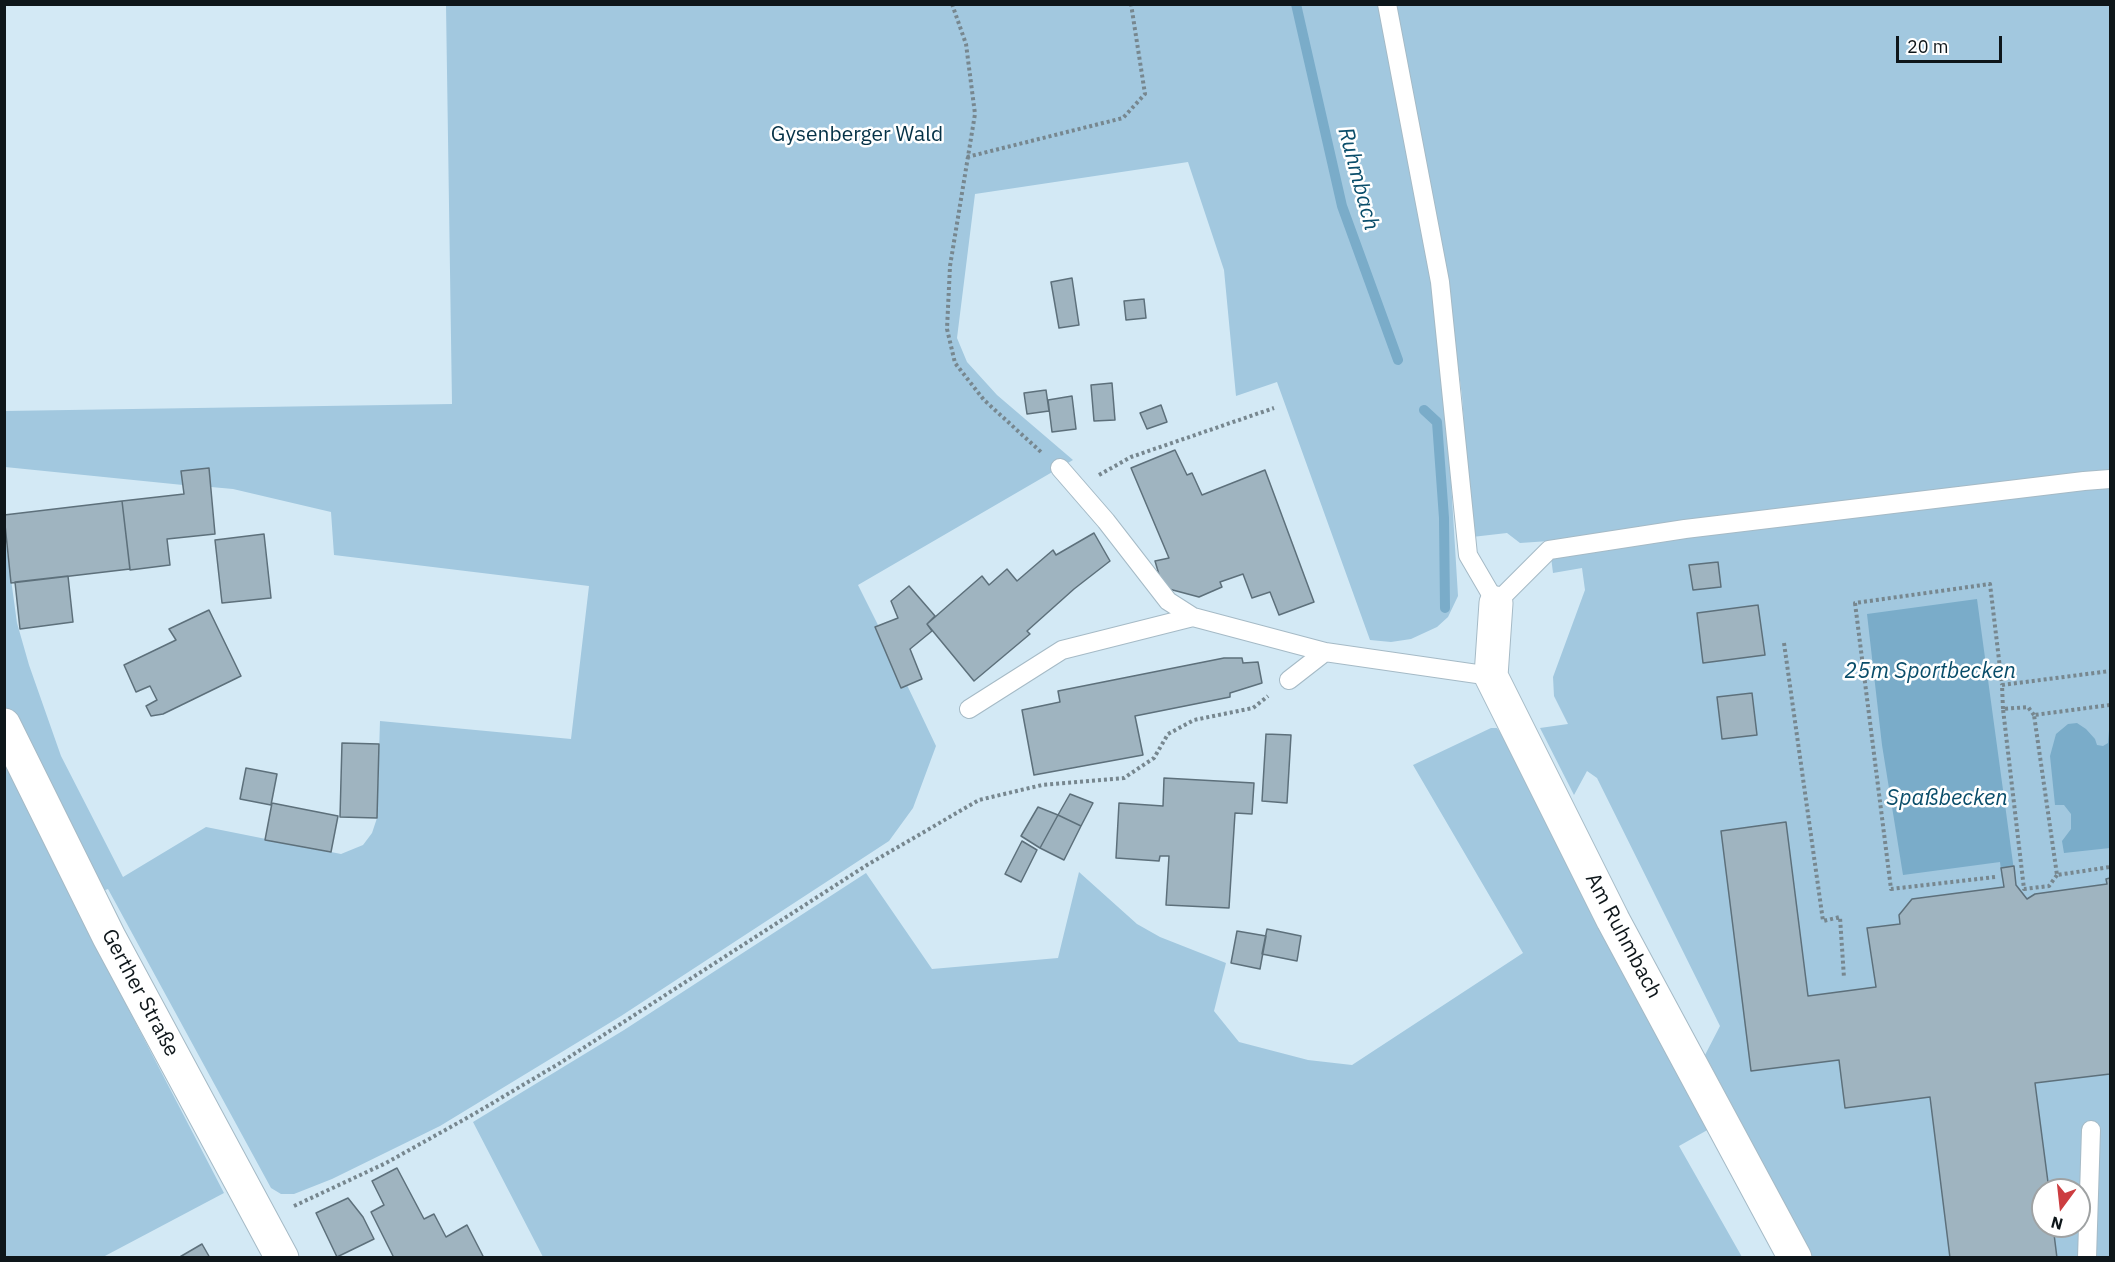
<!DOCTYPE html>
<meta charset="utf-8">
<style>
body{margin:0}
#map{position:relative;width:2115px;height:1262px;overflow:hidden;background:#d3e9f5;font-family:"IBM Plex Sans",sans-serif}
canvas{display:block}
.frame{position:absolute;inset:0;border:6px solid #0e161a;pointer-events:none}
.north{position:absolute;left:2031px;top:1178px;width:60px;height:60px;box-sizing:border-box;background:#fff;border:2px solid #9fa2a3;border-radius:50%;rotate:195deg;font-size:16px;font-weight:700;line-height:24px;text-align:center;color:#0e161a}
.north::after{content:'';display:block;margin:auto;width:21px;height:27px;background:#cc3d40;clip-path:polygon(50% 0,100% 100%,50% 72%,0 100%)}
.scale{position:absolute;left:1896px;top:36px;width:106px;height:27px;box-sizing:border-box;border:3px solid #0e161a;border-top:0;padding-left:8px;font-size:18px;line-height:21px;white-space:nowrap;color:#0e161a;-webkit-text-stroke:4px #fff;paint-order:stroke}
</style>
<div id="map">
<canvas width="2115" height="1262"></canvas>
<div class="frame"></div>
<div class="north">N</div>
<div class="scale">20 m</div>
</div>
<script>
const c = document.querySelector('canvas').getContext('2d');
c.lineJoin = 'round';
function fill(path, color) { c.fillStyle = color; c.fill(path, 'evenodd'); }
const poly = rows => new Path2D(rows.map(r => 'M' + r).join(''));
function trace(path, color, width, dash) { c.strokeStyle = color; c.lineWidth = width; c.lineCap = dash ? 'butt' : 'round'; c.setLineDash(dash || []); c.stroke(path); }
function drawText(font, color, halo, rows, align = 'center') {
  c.font = font + ' "IBM Plex Sans",sans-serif'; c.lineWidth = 5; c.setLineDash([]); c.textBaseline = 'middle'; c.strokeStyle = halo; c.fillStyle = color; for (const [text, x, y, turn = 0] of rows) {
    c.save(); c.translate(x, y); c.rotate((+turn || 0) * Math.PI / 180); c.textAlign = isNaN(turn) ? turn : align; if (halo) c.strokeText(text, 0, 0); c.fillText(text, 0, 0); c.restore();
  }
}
const green = poly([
 [446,5,1378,5,1427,238,1446,400,1458,596,1448,617,1437,627,1411,639,1391,642,1370,640,1277,382,1236,396,1224,270,1188,162,975,194,957,338,967,362,997,395,1073,460,858,585,878,625,875,627,901,688,907,685,936,746,913,808,889,841,621,1016,440,1126,332,1179,294,1194,281,1194,271,1188,108,889,73,902,224,1193,103,1257,5,1257,4,528,17,623,29,665,61,756,123,877,206,827,341,854,363,845,372,833,377,818,380,721,571,739,589,586,334,555,331,512,233,489,211,487,209,468,183,485,5,467,5,411,452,404],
 [1392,5,2110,5,2110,1257,1810,1257,1752,1143,1705,1055,1720,1026,1597,778,1587,771,1574,795,1540,728,1568,724,1554,696,1553,677,1585,590,1582,568,1553,573,1549,541,1520,543,1507,533,1472,537,1462,396,1441,237],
 [2043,1190,2079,1190,2079,1226,2043,1226],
 [1491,728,1497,728,1518,758,1711,1128,1679,1146,1742,1257,543,1257,473,1122,624,1030,866,873,932,969,1058,958,1079,872,1137,924,1160,937,1226,963,1214,1011,1239,1042,1308,1060,1352,1065,1523,953,1413,765]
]);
const water = poly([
 [1977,599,2015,878,2002,879,2000,862,1903,875,1882,745,1867,614],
 [2077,723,2086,729,2095,739,2097,745,2103,746,2108,743,2109,730,2110,730,2110,848,2064,853,2062,841,2071,829,2071,814,2064,805,2055,805,2050,756,2056,734,2068,724]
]);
const stream = poly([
 [1296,4,1342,206,1398,360],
 [1424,410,1437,422,1444,518,1445,608]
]);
const building = poly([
 [1072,278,1079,325,1059,328,1051,282,1072,278],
 [1144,299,1146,318,1126,320,1124,301,1144,299],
 [1112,383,1115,420,1094,421,1091,385,1112,383],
 [1046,390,1049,411,1027,414,1024,393,1046,390],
 [1072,396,1076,429,1052,432,1048,400,1072,396],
 [1161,405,1167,422,1147,429,1140,413,1161,405],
 [1175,450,1187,475,1192,473,1202,495,1265,470,1314,602,1279,615,1270,592,1252,598,1243,574,1220,582,1222,587,1199,597,1169,589,1160,578,1155,561,1169,558,1131,468,1175,450],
 [209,468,215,534,167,539,170,565,130,570,122,501,184,494,181,471,209,468],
 [122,501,130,569,11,583,4,515,122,501],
 [1094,533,1110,561,1074,589,1027,631,1030,634,974,681,927,624,982,576,989,585,1007,569,1017,581,1053,550,1056,555,1094,533],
 [264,534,271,598,222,603,215,540,264,534],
 [1718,562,1721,587,1693,590,1689,565,1718,562],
 [68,576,73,622,20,629,15,582,68,576],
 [909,586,935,616,927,624,932,631,910,649,922,679,901,688,875,627,898,618,891,601,909,586],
 [1758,605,1765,655,1703,663,1697,613,1758,605],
 [209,610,241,676,163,714,151,716,146,706,157,700,150,686,136,692,124,665,176,640,169,629,209,610],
 [1224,658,1242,658,1243,663,1258,662,1262,683,1230,693,1230,697,1135,716,1143,755,1034,775,1022,710,1060,702,1058,691,1224,658],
 [1752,693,1757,735,1722,739,1717,697,1752,693],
 [1266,734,1291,735,1287,803,1262,801,1266,734],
 [342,743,379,744,377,818,340,817,342,743],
 [246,768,277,774,271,805,240,799,246,768],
 [1164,778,1254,783,1252,814,1235,813,1229,908,1166,905,1169,856,1160,856,1159,861,1116,858,1119,803,1163,806,1164,778],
 [1070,794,1093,803,1081,826,1058,815,1070,794],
 [272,803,338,816,331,852,265,840,272,803],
 [1038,807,1058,815,1040,848,1021,836,1038,807],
 [1058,815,1081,826,1064,860,1040,848,1058,815],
 [1786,822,1808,996,1876,987,1867,928,1900,924,1899,915,1912,899,2004,887,2001,868,2014,866,2016,885,2027,899,2035,894,2107,884,2106,879,2110,878,2110,1074,2035,1083,2049,1190,2043,1190,2043,1226,2053,1226,2057,1258,1950,1258,1930,1097,1845,1108,1839,1060,1751,1071,1721,831,1786,822],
 [1022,841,1037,850,1021,882,1005,874,1022,841],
 [1267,929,1301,936,1297,961,1262,954,1267,929],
 [1237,931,1266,936,1260,969,1231,963,1237,931],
 [397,1168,424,1219,434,1214,446,1237,467,1225,484,1258,394,1258,371,1212,384,1205,372,1181,397,1168],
 [348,1198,363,1217,374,1239,337,1257,316,1213,348,1198],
 [202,1244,210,1258,178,1258,202,1244]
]);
const path = poly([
 [952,4,966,44,975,114,950,266,947,329,955,363,984,400,1041,452],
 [967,157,1123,118,1145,94,1131,4],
 [1099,475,1131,457,1274,408],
 [1784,643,1823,921,1840,917,1844,978],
 [2110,705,2034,715,2057,875,2110,867],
 [2003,709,2002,685,2110,671],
 [2034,715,2028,707,2003,709,2024,889,2049,886,2057,875],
 [1995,877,1891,889,1855,603,1990,584,2002,685],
 [294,1206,386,1163,474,1114,560,1063,867,865,979,800,1042,785,1124,778,1154,758,1168,734,1194,720,1253,708,1268,696]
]);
const service = poly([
 [1387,4,1440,282,1468,555,1496,603,1549,550,1685,529,2084,481,2110,479],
 [1060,468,1106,521,1168,601,1193,617,1325,652,1491,676],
 [1289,680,1325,652],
 [969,709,1062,650,1193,617],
 [2087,1258,2091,1130]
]);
const minor = poly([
 [1496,603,1491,676,1613,920,1795,1258]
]);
const tertiary = poly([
 [4,725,109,937,282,1258]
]);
const parkNames = [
 ["Gysenberger Wald",857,135]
];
const streetNames = [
 ["Am Ruhmbach",1623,936,62],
 ["Gerther Straße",140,993,62]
];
const waterNames = [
 ["Ruhmbach",1358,179,75],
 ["25m Sportbecken",1930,672],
 ["Spaßbecken",1947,799]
];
fill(green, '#a2c8df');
fill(water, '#7aacc9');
trace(stream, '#7aacc9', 10);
fill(building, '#9fb4c0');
trace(building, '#5d707b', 1.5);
trace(service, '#a5bac6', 20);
trace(minor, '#a5bac6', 35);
trace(tertiary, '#a5bac6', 35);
trace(path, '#77878f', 4, [3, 3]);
trace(service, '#fff', 18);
trace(minor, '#fff', 33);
trace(tertiary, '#fff', 33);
drawText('21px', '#043146', '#fff', parkNames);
drawText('21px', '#0e161a', '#fff', streetNames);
drawText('italic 22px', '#094d6a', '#fff', waterNames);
</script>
